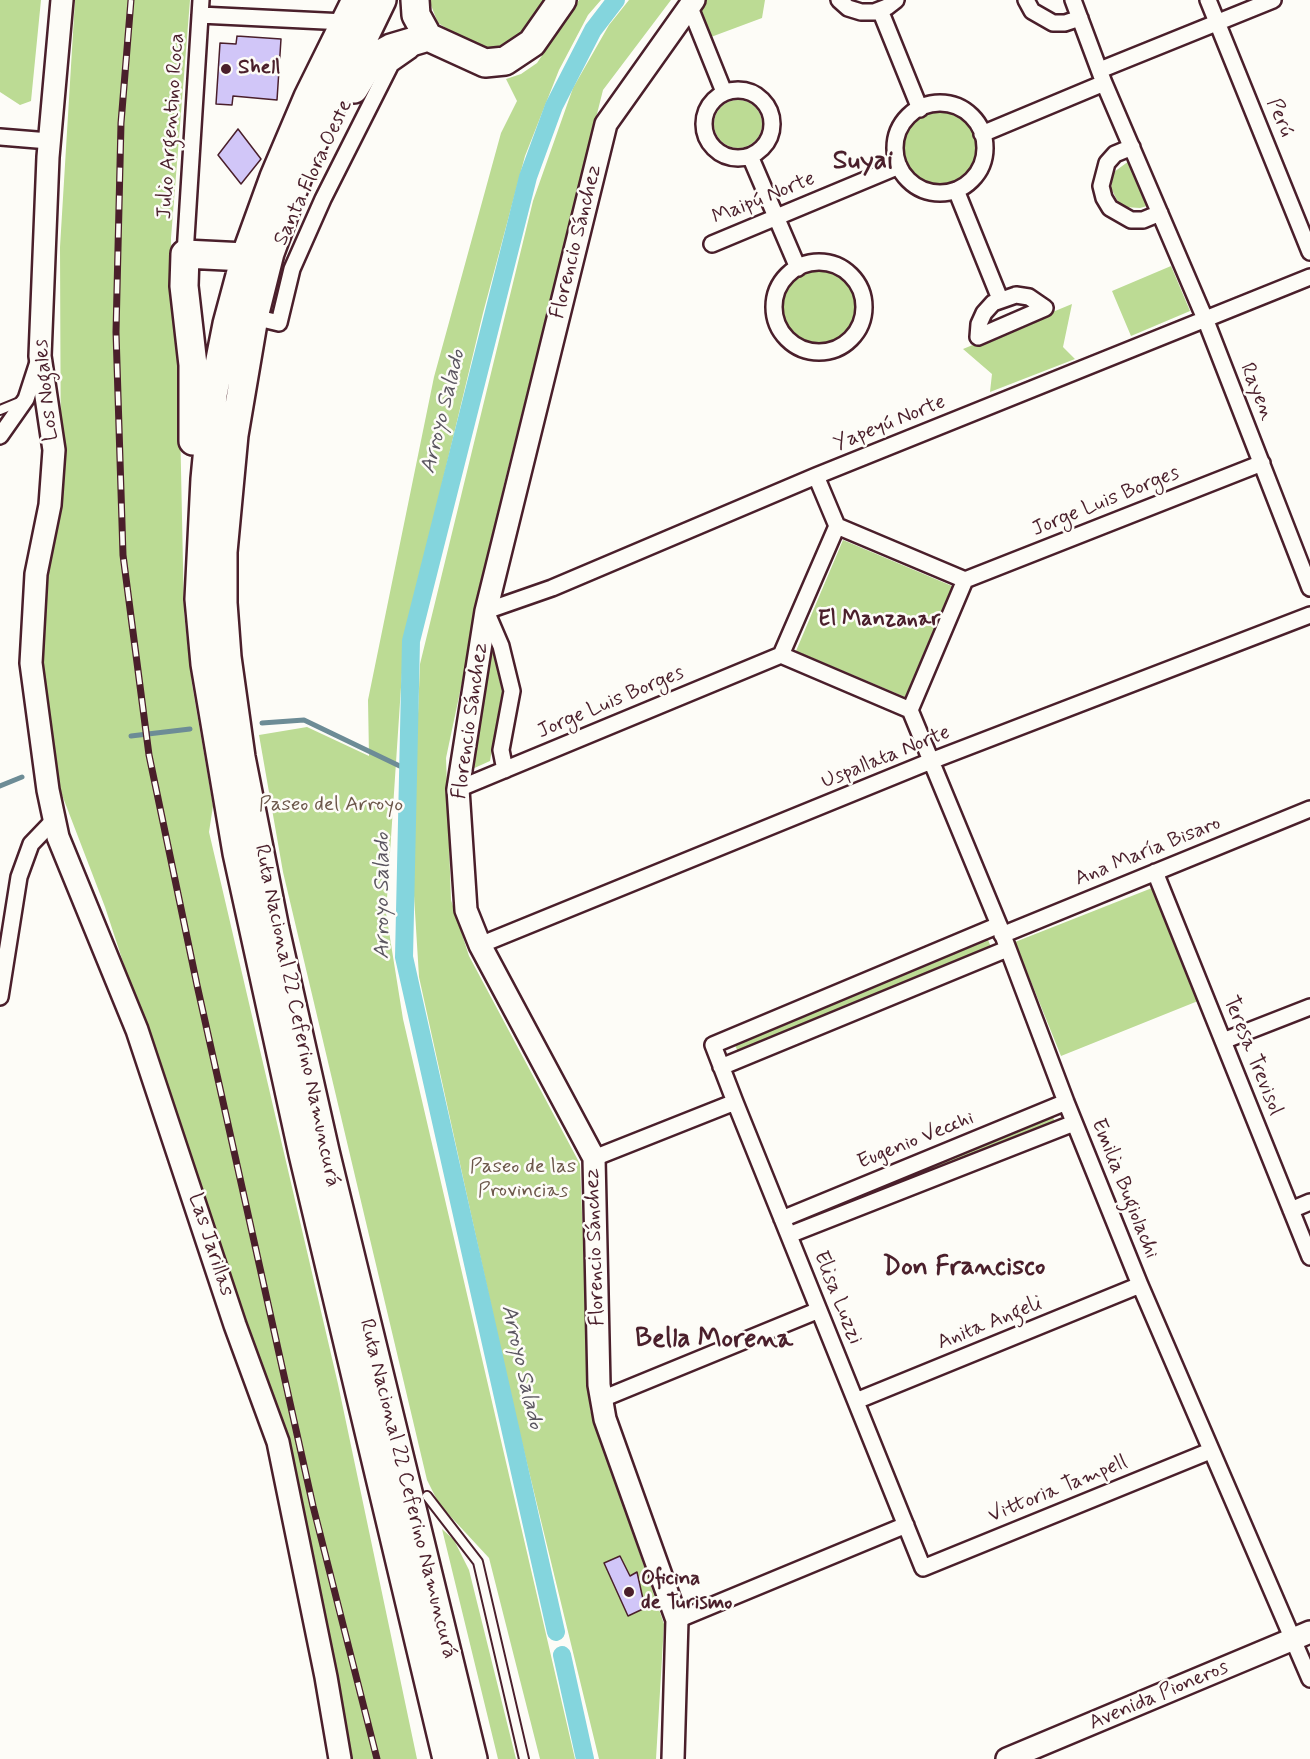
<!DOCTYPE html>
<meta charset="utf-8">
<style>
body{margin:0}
canvas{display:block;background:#fdfcf7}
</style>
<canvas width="1310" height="1759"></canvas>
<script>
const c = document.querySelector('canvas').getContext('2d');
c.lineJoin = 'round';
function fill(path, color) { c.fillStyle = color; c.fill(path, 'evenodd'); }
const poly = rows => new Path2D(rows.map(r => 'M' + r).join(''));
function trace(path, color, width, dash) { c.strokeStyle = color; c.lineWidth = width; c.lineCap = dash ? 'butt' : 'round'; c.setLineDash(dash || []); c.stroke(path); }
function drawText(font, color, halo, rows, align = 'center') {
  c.font = font + ' Mynerve,sans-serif'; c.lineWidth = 5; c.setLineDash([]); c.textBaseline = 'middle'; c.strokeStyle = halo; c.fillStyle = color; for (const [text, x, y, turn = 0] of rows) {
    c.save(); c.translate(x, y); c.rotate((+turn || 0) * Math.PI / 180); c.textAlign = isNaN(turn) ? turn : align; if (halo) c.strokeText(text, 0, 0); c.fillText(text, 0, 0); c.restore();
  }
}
const green = poly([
 [0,0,41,0,31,101,20,105,0,92],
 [75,0,190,0,171,238,172,290,178,326,184,613,192,684,213,806,209,832,338,1384,417,1759,346,1759,280,1411,238,1312,105,907,54,774,42,696,42,637,47,578,61,502,60,247],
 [429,0,544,0,517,37,498,48,481,50,438,23],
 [579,0,601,0,588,15,559,70,525,156,483,313,404,642,386,913,403,1019,575,1759,540,1759,489,1558,439,1504,427,1480,283,872,259,735,307,727,369,756,368,700,434,377,501,133,517,101,506,79,521,74,537,63],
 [629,0,671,0,603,90,504,484,446,758,451,900,469,956,580,1164,590,1410,664,1624,656,1759,599,1759,514,1410,419,977,412,863,420,664,533,201,573,88,609,25],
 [702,0,765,0,762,18,711,37,699,4],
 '714 124a24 24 0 1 1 48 0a24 24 0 1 1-48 0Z',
 '904 148a36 36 0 1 1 72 0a36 36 0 1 1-72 0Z',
 [1129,161,1147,206,1140,208,1125,207,1118,202,1111,188,1114,172],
 [1171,266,1190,311,1131,336,1112,291],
 '783 307a36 36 0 1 1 72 0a36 36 0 1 1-72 0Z',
 [1072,304,1063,347,1075,359,990,392,992,374,963,349],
 [843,540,952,586,905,697,796,651],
 [492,646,502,692,490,761,470,770],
 [1152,888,1198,1001,1061,1056,1015,942],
 [988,940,991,947,738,1052,735,1045],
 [1052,1115,1055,1122,801,1224,798,1217],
 [442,1529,454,1540,469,1570,516,1759,498,1759]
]);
const stream = poly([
 [262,723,304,720,408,770],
 [131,736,190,729],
 [0,786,22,777]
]);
const canal = poly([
 [556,1632,404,957,411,641,528,177,554,106,593,30,616,0],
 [562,1655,585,1759]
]);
const building = poly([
 [237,36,281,39,277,100,233,96,232,105,216,104,220,43,236,44,237,36],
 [238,129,261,159,241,184,218,155,238,129],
 [620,1556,630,1576,637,1572,645,1608,628,1616,604,1563,620,1556]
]);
const lane = poly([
 [0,410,22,401],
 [427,1496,478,1562,524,1759]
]);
const street = poly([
 [839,0,848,8,861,12,874,12,887,7,896,0],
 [1026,0,1032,11,1053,23,1065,23,1080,18],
 [1073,0,1104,83,1206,321,1310,588],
 [1208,0,1310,252],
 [689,5,724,92],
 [880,10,920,109],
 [200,15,345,22,346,17],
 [1100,70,1273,0],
 '704 124a34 34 0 1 1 68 0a34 34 0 1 1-68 0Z',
 '895 148a45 45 0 1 1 90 0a45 45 0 1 1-90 0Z',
 [982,134,1104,83],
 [0,137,49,141],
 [1132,147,1115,154,1107,163,1101,186,1104,198,1110,208,1131,220,1143,220,1160,213],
 [750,156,798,268],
 [956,190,1000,299],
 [712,244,899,166],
 [185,254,201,0],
 '774 307a45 45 0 1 1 90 0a45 45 0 1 1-90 0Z',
 [1016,295,1029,297,1045,308,978,337,979,324,984,313,993,303,1016,295],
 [254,317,279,323,292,269,323,199,391,64,411,50],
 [0,436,26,399,39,359],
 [816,476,837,526],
 [837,526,965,580,910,710,781,655,837,526],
 [965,580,1262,463],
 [910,710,999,925,1066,1102,1140,1285,1310,1679],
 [505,770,501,750,512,691,501,646,486,611,552,588,816,476,1310,277],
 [458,789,781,655],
 [1155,872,1310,1257],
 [999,925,713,1045,735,1102,923,1568,1210,1451],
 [1002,935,1310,809],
 [480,945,931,761,1310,615],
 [0,997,19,877,31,844,54,820],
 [1223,1041,1310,1007],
 [721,1067,1007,949],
 [594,1158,735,1102],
 [1291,1210,1310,1202],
 [782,1219,1066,1102],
 [789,1235,1074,1123],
 [602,1399,819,1310],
 [856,1401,1140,1285],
 [677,1620,906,1525]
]);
const secondary = poly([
 [62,0,48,157,40,356,54,450,50,505,36,574,31,663,48,790,58,837,137,1030,235,1325,278,1442,326,1677,340,1759],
 [673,1759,677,1620,605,1419,599,1385,594,1158,480,945,466,910,458,789,486,611,606,124,694,0],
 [1007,1759,1310,1632]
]);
const highway = poly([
 [356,0,308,97,274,177,245,257,227,324,213,395,205,479,199,599,205,664,237,853,303,1154,447,1759],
 [382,0,302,166,270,253,254,317,234,435,223,552,223,603,227,657,241,757,275,929,325,1151,473,1759],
 [415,0,416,15,428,37],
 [354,89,373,58,391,48,428,37,485,63,505,61,532,43,562,0],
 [193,441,193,365,184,286,185,254,245,257]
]);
const rail = poly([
 [131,0,121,123,116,332,123,555,149,755,197,985,313,1506,377,1759]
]);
const markers = [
 [226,69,6,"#4a1f2b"],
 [629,1592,6,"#4a1f2b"]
];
const poiNames = [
 ["Shell",238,69],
 ["Oficina",641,1580],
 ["de Turismo",641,1604]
];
const streetNames = [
 ["Perú",1279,118,68],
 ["Julio Argentino Roca",172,126,-86],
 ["Santa Flora Oeste",314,173,-65],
 ["Maipú Norte",764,199,-22],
 ["Florencio Sánchez",577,242,-76],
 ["Los Nogales",47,390,-96],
 ["Rayen",1256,392,68],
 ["Yapeyú Norte",890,424,-22],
 ["Jorge Luis Borges",1106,502,-22],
 ["Jorge Luis Borges",611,703,-23],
 ["Florencio Sánchez",471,721,-82],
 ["Uspallata Norte",886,758,-22],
 ["Ana María Bisaro",1148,852,-22],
 ["Ruta Nacional 22 Ceferino Namuncurá",296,1016,78],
 ["Teresa Trevisol",1252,1056,68],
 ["Eugenio Vecchi",916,1141,-22],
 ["Emilia Bugiolachi",1124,1189,68],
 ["Las Jarillas",210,1245,72],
 ["Florencio Sánchez",596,1247,-92],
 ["Elisa Luzzi",837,1298,68],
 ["Anita Angeli",990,1324,-22],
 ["Ruta Nacional 22 Ceferino Namuncurá",407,1489,76],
 ["Vittoria Tampell",1058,1490,-22],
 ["Avenida Pioneros",1159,1696,-23]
];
const parkNames = [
 ["Paseo del Arroyo",331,806],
 ["Paseo de las",523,1168],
 ["Provincias",523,1192]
];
const waterNames = [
 ["Arroyo Salado",444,412,-76],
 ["Arroyo Salado",383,896,-90],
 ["Arroyo Salado",521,1367,77]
];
const neighbourhoodNames = [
 ["El Manzanar",879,620]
];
const districtNames = [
 ["Suyai",863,162],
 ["Don Francisco",964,1268],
 ["Bella Morena",714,1340]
];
fill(green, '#bcdb94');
trace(stream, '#6d8c96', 5);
trace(canal, '#84d5dd', 18);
fill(building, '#d1c6f8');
trace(building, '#4a1f2b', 1.5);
trace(lane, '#4a1f2b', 12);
trace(street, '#4a1f2b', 20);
trace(secondary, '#4a1f2b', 26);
trace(highway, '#4a1f2b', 32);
trace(lane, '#fdfcf7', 8);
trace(street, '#fdfcf7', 15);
trace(secondary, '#fdfcf7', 21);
trace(highway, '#fdfcf7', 27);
trace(rail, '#4a1f2b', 7);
trace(rail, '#fdfcf7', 4.5, [14]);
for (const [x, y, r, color] of markers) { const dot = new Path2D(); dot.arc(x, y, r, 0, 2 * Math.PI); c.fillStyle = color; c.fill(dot); trace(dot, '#fdfcf7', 2); }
drawText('bold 21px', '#4a1f2b', '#fdfcf7', poiNames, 'left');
drawText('21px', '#4a1f2b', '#fdfcf7', streetNames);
drawText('21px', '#6c574a', '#fdfcf7', parkNames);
drawText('italic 22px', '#5b5660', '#fdfcf7', waterNames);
drawText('bold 22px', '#4a1f2b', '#fdfcf7', neighbourhoodNames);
drawText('bold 27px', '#4a1f2b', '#fdfcf7', districtNames);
</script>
